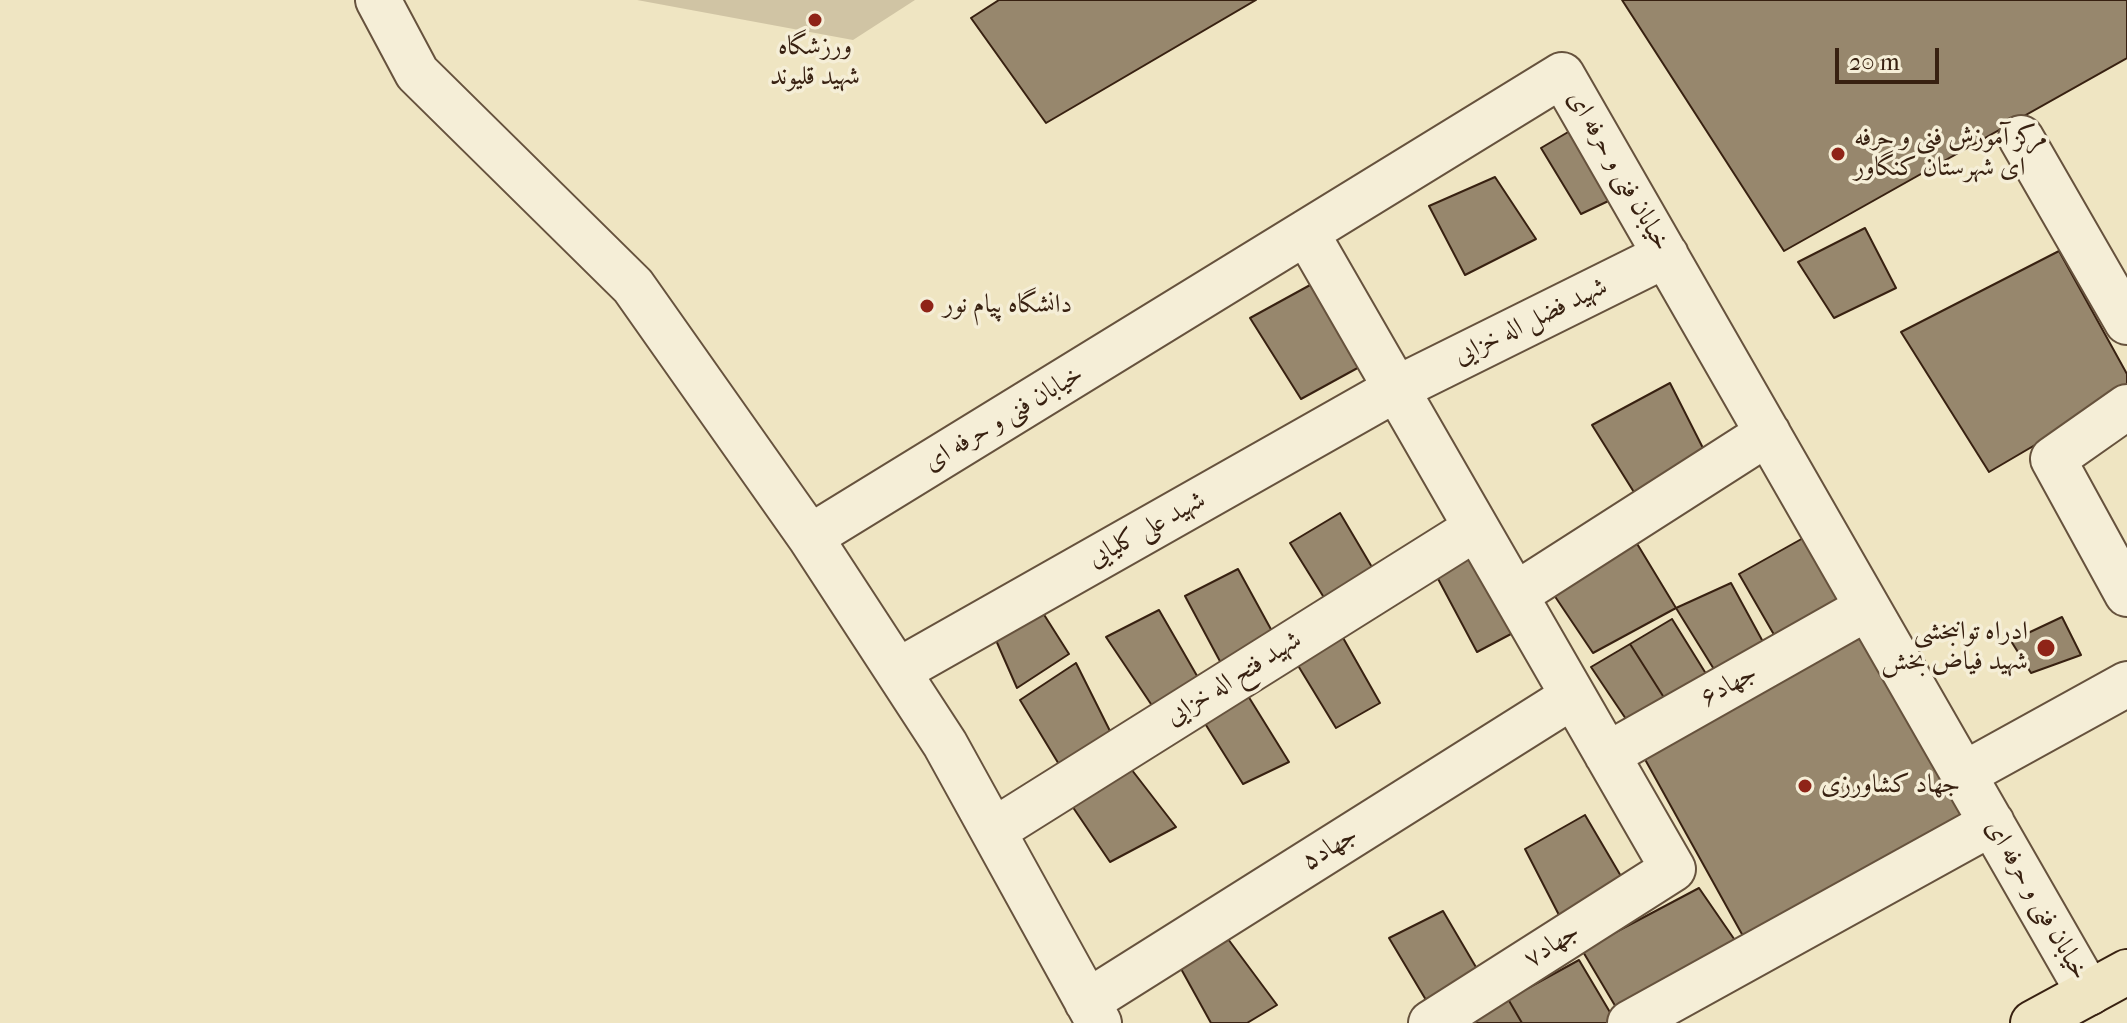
<!DOCTYPE html>
<meta charset="utf-8">
<style>
body{margin:0}
#map{position:relative;width:2127px;height:1023px;overflow:hidden;background:#efe5c2;font-family:"IM FELL French Canon",serif}
canvas{display:block}
.scale{position:absolute;left:1835px;top:48px;width:104px;height:36px;box-sizing:border-box;border:4px solid #382111;border-top:0;padding-left:10px;font-size:24px;line-height:28px;white-space:nowrap;color:#382111;-webkit-text-stroke:6px #f5eed7;paint-order:stroke}
</style>
<div id="map">
<canvas width="2127" height="1023"></canvas>
<div class="scale">20 m</div>
</div>
<script>
const c = document.querySelector('canvas').getContext('2d');
c.lineJoin = 'round';
function fill(path, color) { c.fillStyle = color; c.fill(path, 'evenodd'); }
const poly = rows => new Path2D(rows.map(r => 'M' + r).join(''));
function trace(path, color, width, dash) { c.strokeStyle = color; c.lineWidth = width; c.lineCap = dash ? 'butt' : 'round'; c.setLineDash(dash || []); c.stroke(path); }
function drawText(font, color, halo, rows, align = 'center') {
  c.font = font + ' "IM FELL French Canon",Amiri,serif'; c.lineWidth = 7; c.setLineDash([]); c.textBaseline = 'middle'; c.strokeStyle = halo; c.fillStyle = color; for (const [text, x, y, turn = 0] of rows) {
    c.save(); c.translate(x, y); c.rotate((+turn || 0) * Math.PI / 180); c.textAlign = isNaN(turn) ? turn : align; if (halo) c.strokeText(text, 0, 0); c.fillText(text, 0, 0); c.restore();
  }
}
const green = poly([
 [637,0,915,0,853,40]
]);
const building = poly([
 [999,0,1256,0,1046,123,971,18,999,0],
 [1622,0,2127,0,2127,58,1784,251,1622,0],
 [1580,125,1621,195,1581,214,1541,148,1580,125],
 [1495,177,1536,239,1465,275,1429,206,1495,177],
 [1865,228,1896,288,1834,318,1798,262,1865,228],
 [2059,251,2127,374,2127,391,1989,472,1901,332,2059,251],
 [1312,284,1363,365,1301,399,1250,318,1312,284],
 [1670,383,1706,454,1637,497,1592,425,1670,383],
 [1340,513,1379,579,1328,604,1290,543,1340,513],
 [1805,537,1851,617,1784,652,1739,574,1805,537],
 [1636,542,1676,608,1593,653,1552,592,1636,542],
 [1478,546,1526,626,1477,652,1436,575,1478,546],
 [1238,569,1273,633,1222,665,1185,596,1238,569],
 [1731,583,1774,662,1725,687,1676,608,1731,583],
 [1029,591,1069,654,1017,688,984,613,1029,591],
 [1159,610,1200,681,1155,710,1106,637,1159,610],
 [2062,617,2081,655,2031,673,2011,641,2062,617],
 [1672,619,1713,685,1670,707,1630,644,1672,619],
 [1864,635,1970,818,1743,936,1642,754,1864,635],
 [1342,636,1380,703,1336,728,1294,659,1342,636],
 [1630,644,1670,707,1632,728,1591,667,1630,644],
 [1076,663,1113,737,1060,766,1020,700,1076,663],
 [1245,691,1289,762,1243,784,1199,714,1245,691],
 [1128,765,1176,827,1110,862,1068,800,1128,765],
 [1585,815,1625,883,1560,917,1525,849,1585,815],
 [1699,888,1741,949,1620,1014,1582,950,1699,888],
 [1443,911,1480,974,1426,1000,1389,938,1443,911],
 [1228,939,1277,1005,1247,1023,1211,1023,1180,967,1228,939],
 [1579,960,1614,1019,1607,1023,1522,1023,1508,999,1579,960],
 [1508,999,1522,1023,1473,1023,1508,999]
]);
const minor = poly([
 [378,0,417,73,633,286,810,537,945,744,1099,1023],
 [2021,138,2127,322],
 [1307,234,1673,869,1431,1023],
 [2127,407,2053,459,2127,594],
 [810,537,1562,75,2089,993],
 [1515,595,1768,433],
 [898,671,1396,389,1666,255],
 [1607,755,1851,617],
 [1964,774,2127,684],
 [993,831,1476,528],
 [1087,1002,1573,696],
 [1630,1023,1992,823]
]);
const major = poly([
 [2033,1023,2127,972]
]);
const markers = [
 [815,20,8,"#8f2418"],
 [1838,154,8,"#8f2418"],
 [927,306,8,"#8f2418"],
 [2046,648,10,"#8f2418"],
 [1805,786,8,"#8f2418"]
];
const poiNames = [
 ["ورزشگاه",815,48,"center"],
 ["شهید قلیوند",815,78,"center"],
 ["مرکز آموزش فنی و حرفه",1854,139],
 ["ای شهرستان کنگاور",1854,169],
 ["دانشگاه پیام نور",943,306],
 ["ادراه توانبخشی",2028,633,"right"],
 ["شهید فیاض بخش",2028,663,"right"],
 ["جهاد کشاورزی",1821,786]
];
const streetNames = [
 ["خیابان فنی و حرفه ای",1618,171,60],
 ["شهید فضل اله خزایی",1531,322,-26],
 ["خیابان فنی و حرفه ای",1004,419,-31],
 ["شهید علی کلیایی",1147,530,-29],
 ["شهید فتح اله خزایی",1234,679,-32],
 ["جهاد۶",1729,686,-29],
 ["جهاد۵",1330,849,-32],
 ["خیابان فنی و حرفه ای",2036,900,60],
 ["جهاد۷",1552,946,-33]
];
fill(green, '#d0c4a4');
fill(building, '#97876d');
trace(building, '#382111', 2);
trace(minor, '#66523d', 48);
trace(major, '#382111', 48);
trace(minor, '#f5eed7', 44);
trace(major, '#efe5c2', 44);
for (const [x, y, r, color] of markers) { const dot = new Path2D(); dot.arc(x, y, r, 0, 2 * Math.PI); c.fillStyle = color; c.fill(dot); trace(dot, '#f5eed7', 3); }
drawText('26px', '#382111', '#f5eed7', poiNames, 'left');
drawText('26px', '#382111', '#f5eed7', streetNames);
</script>
